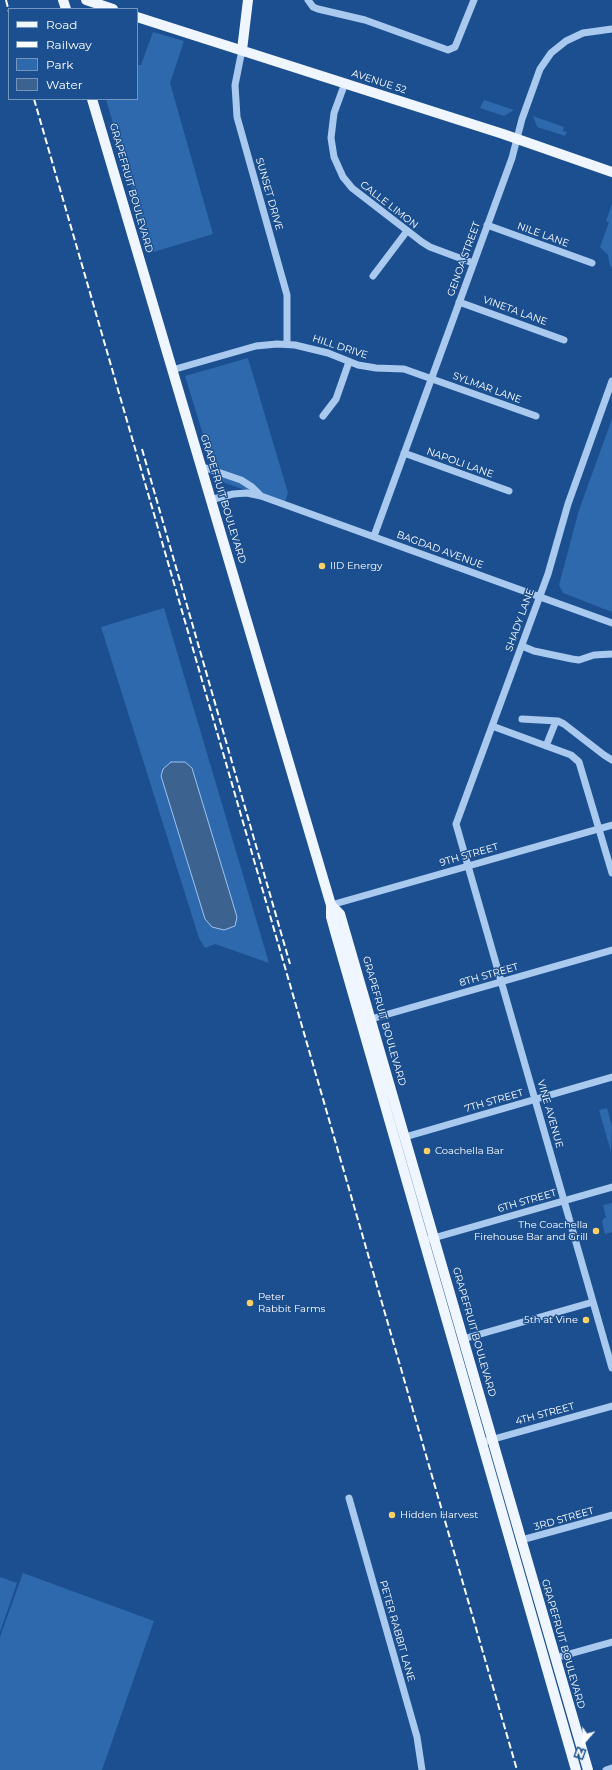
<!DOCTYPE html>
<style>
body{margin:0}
#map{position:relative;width:612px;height:1770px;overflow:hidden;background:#1b4f8f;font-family:Montserrat,sans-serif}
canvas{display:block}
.legend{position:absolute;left:8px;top:8px;width:130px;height:92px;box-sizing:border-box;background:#1b4f8f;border:1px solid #7695bc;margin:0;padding:5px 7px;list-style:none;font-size:12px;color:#fff}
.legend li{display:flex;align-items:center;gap:8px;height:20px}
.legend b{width:20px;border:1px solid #7695bc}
.north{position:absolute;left:564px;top:1722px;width:40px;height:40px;-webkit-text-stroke:3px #1b4f8f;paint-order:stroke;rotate:200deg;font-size:11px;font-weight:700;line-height:16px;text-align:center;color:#fff}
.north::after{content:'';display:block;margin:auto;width:14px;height:18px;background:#fff;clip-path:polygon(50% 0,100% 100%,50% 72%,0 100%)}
</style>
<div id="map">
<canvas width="612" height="1770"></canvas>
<ul class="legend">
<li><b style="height:5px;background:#f0f6ff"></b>Road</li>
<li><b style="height:5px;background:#fff"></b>Railway</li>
<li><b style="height:11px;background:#2e69ad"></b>Park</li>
<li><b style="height:11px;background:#3c6290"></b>Water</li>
</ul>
<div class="north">N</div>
</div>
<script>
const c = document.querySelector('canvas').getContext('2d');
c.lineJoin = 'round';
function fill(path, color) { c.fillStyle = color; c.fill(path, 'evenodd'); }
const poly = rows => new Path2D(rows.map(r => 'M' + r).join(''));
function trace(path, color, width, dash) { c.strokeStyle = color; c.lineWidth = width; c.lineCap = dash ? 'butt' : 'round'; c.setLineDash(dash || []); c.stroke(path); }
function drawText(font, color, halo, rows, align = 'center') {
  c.font = font + ' Montserrat,sans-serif'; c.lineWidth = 3; c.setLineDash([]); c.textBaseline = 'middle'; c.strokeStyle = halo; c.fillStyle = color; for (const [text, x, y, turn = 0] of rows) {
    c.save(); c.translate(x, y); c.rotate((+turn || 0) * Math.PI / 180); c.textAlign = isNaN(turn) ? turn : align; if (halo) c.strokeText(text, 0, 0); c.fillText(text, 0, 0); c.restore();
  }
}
const green = poly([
 [153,32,184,41,170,83,213,234,150,253,106,99,137,99,137,65,141,65],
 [484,100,514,110,504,116,480,108],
 [533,116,564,127,563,131,567,132,565,136,537,127],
 [612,204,612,267,610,266,608,255,600,247,609,222,606,221],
 [248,358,288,493,284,504,217,480,185,376],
 [612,419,612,612,563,593,559,585,579,510],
 [164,608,269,963,215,944,205,948,199,938,101,627],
 [607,1108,612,1126,611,1152,599,1110],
 [612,1203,612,1232,605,1234,602,1222,604,1218,606,1218,603,1205],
 [23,1573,154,1621,102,1770,0,1770,0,1637],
 [0,1577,17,1583,0,1632]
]);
const water = poly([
 [171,762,185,762,192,768,237,917,235,926,224,930,212,927,205,919,161,776,163,769,171,762]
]);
const minor = poly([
 [308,0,313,7,318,9,365,20,448,50,455,47,474,0],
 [242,50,235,85,237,117,287,295,287,344],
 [345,83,334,113,331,138,334,157,343,177,352,188,422,242,430,247,473,263],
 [487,225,592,263],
 [373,276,407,231],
 [459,302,564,340],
 [172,370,256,346,277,344,295,345,328,353,358,365,376,368,404,369,536,416],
 [612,381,568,504,548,574,456,824,612,1368],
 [323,416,336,399,349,362],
 [404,453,509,491],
 [200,466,241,480,252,487,261,496],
 [210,500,233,494,247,493,261,496,612,623],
 [374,536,512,158,522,119,540,69,551,53,566,41,583,33,612,29],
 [522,646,534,651,572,659,579,660,594,655,612,654],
 [522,719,558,721,564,724,604,755,612,760],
 [492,726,571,755,579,762,612,873],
 [546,746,556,721],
 [331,905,612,825],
 [371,1019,612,950],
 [405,1137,612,1077],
 [430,1239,612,1187],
 [463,1339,593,1302],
 [483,1442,612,1406],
 [349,1498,417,1737,422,1770],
 [521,1540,612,1515],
 [555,1658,612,1642],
 [606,1770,612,1768]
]);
const major = poly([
 [63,0,66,9],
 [86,0,113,9],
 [137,17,503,134,612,172],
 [242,50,248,0],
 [92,99,331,905,331,917,336,935,576,1770],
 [331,905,340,914,588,1770]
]);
const rail = poly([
 [6,0,9,12],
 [34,99,517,1770],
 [142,449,290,964]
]);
const markers = [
 [322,566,4,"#ffd166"],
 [427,1151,4,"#ffd166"],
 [596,1231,4,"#ffd166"],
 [250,1303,4,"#ffd166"],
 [586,1320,4,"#ffd166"],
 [392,1515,4,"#ffd166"]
];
const streetNames = [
 ["AVENUE 52",379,82,18],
 ["GRAPEFRUIT BOULEVARD",131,188,74],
 ["SUNSET DRIVE",269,194,74],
 ["CALLE LIMON",389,205,38],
 ["NILE LANE",543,235,20],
 ["GENOA STREET",464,259,-70],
 ["VINETA LANE",515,311,20],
 ["HILL DRIVE",340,347,18],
 ["SYLMAR LANE",487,388,20],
 ["NAPOLI LANE",460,463,20],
 ["GRAPEFRUIT BOULEVARD",223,499,73],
 ["BAGDAD AVENUE",440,550,20],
 ["SHADY LANE",520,620,-70],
 ["9TH STREET",469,855,-16],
 ["8TH STREET",489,975,-16],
 ["GRAPEFRUIT BOULEVARD",384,1021,74],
 ["7TH STREET",494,1101,-16],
 ["VINE AVENUE",550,1114,74],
 ["6TH STREET",527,1201,-16],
 ["GRAPEFRUIT BOULEVARD",474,1332,74],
 ["4TH STREET",545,1414,-15],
 ["3RD STREET",564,1519,-16],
 ["PETER RABBIT LANE",397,1631,74],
 ["GRAPEFRUIT BOULEVARD",563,1644,74]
];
const poiNames = [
 ["IID Energy",330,566],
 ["Coachella Bar",435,1151],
 ["The Coachella",588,1225,"right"],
 ["Firehouse Bar and Grill",588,1237,"right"],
 ["Peter",258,1297],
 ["Rabbit Farms",258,1309],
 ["5th at Vine",578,1320,"right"],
 ["Hidden Harvest",400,1515]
];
fill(green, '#2e69ad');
fill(water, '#3c6290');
trace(water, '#9cc4f0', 1);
trace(minor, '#a9c9ee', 7);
trace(major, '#f0f6ff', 10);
trace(rail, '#fff', 2, [7, 3]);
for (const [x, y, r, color] of markers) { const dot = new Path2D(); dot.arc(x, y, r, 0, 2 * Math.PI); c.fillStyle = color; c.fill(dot); trace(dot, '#1b4f8f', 1.5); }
drawText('10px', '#fff', '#1b4f8f', streetNames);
drawText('10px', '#fff', '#1b4f8f', poiNames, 'left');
</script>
